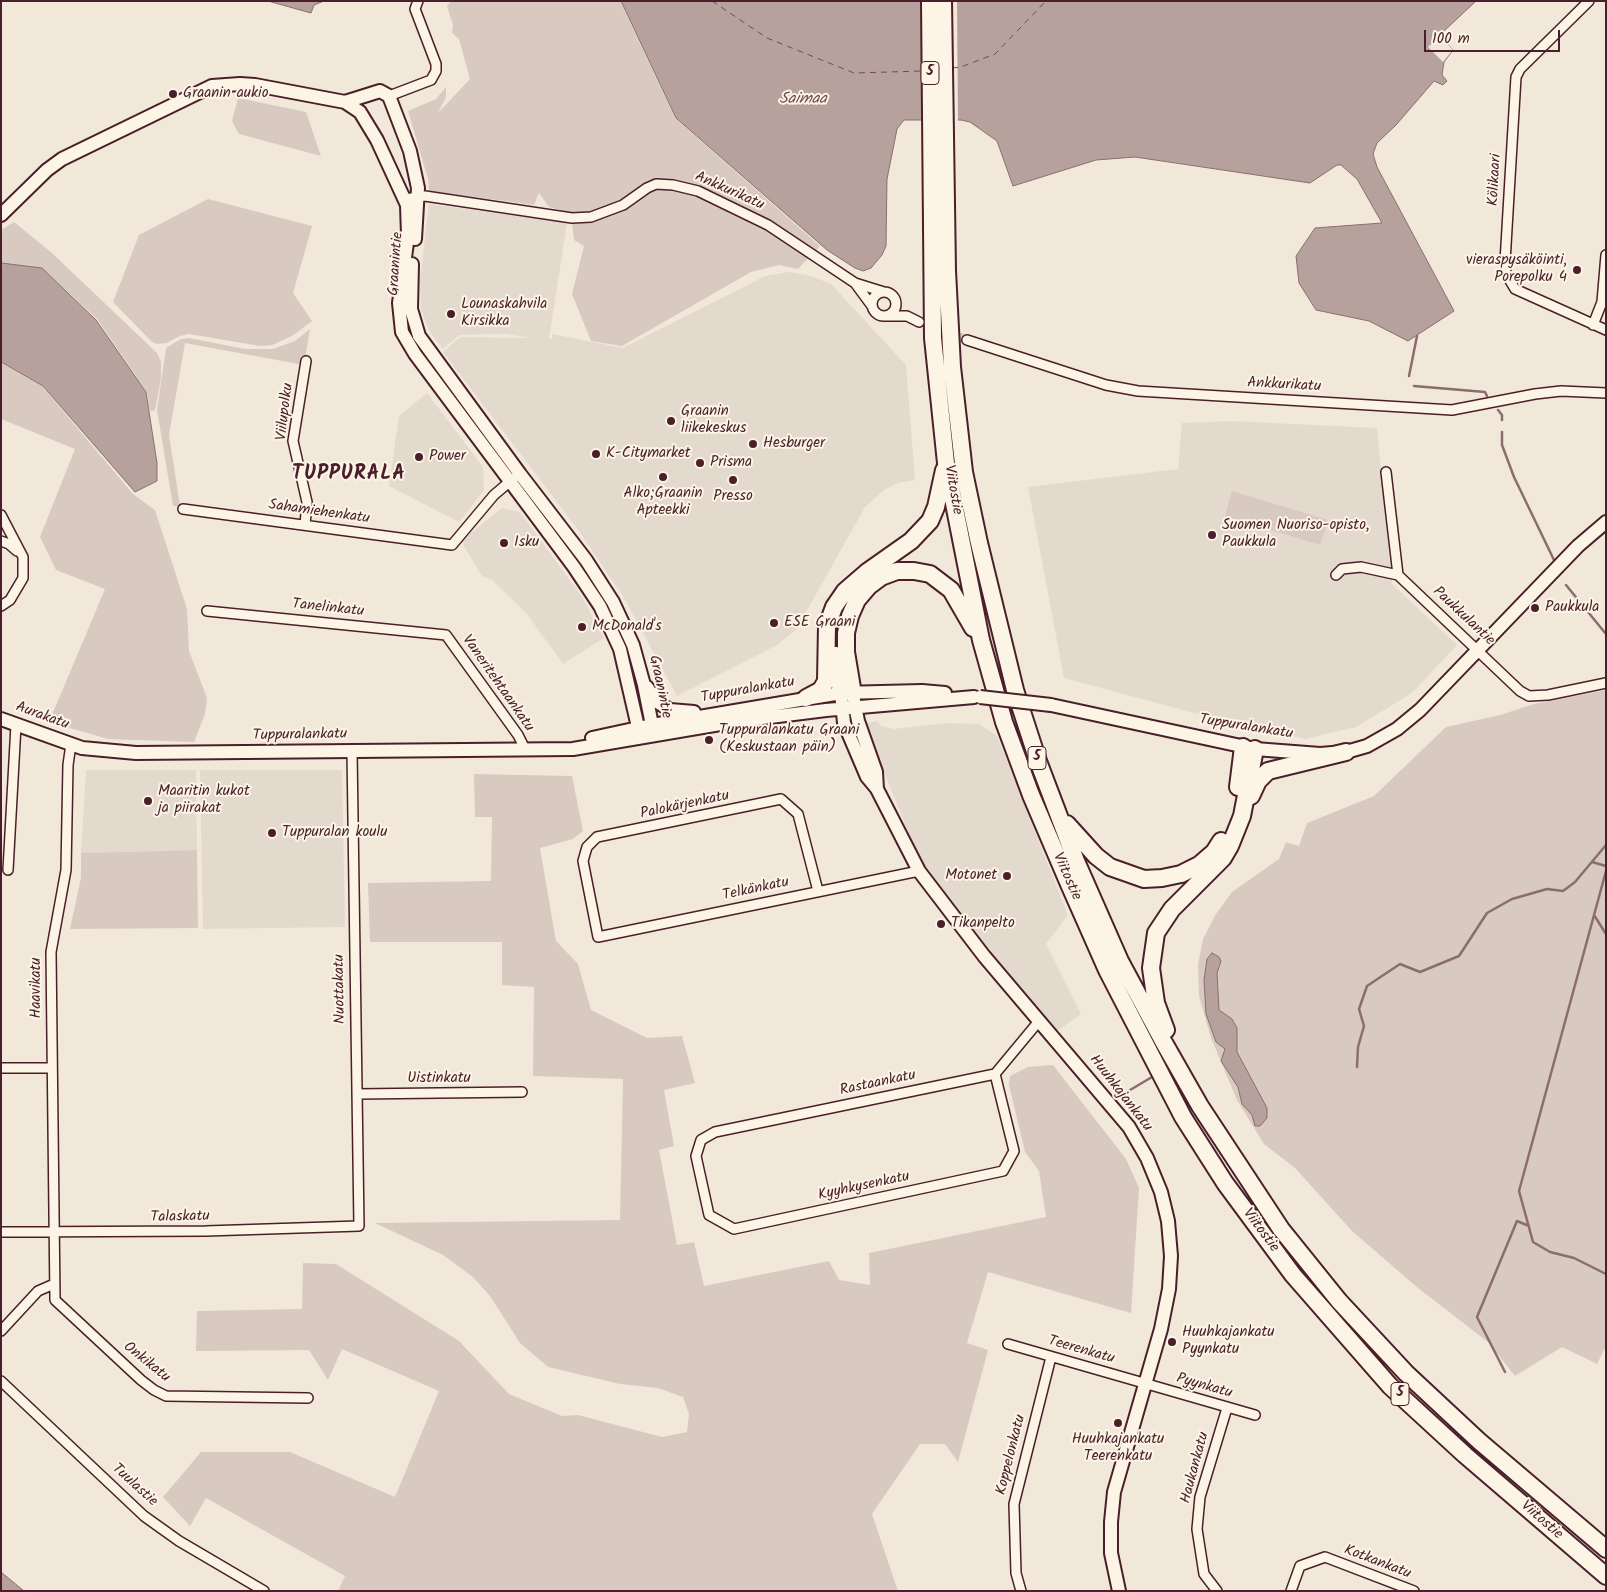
<!DOCTYPE html>
<meta charset="utf-8">
<style>
body{margin:0}
#map{position:relative;width:1607px;height:1592px;overflow:hidden;background:#f1e8da;font-family:Kalam,sans-serif}
canvas{display:block}
.frame{position:absolute;inset:0;border:2px solid #4a1f2b;pointer-events:none}
.scale{position:absolute;left:1424px;top:30px;width:136px;height:22px;box-sizing:border-box;border:2px solid #4a1f2b;border-top:0;padding-left:6px;font-size:15px;line-height:18px;white-space:nowrap;color:#4a1f2b;-webkit-text-stroke:4px #fcf5e5;paint-order:stroke}
</style>
<div id="map">
<canvas width="1607" height="1592"></canvas>
<div class="frame"></div>
<div class="scale">100 m</div>
</div>
<script>
const c = document.querySelector('canvas').getContext('2d');
c.lineJoin = 'round';
function fill(path, color) { c.fillStyle = color; c.fill(path, 'evenodd'); }
const poly = rows => new Path2D(rows.map(r => 'M' + r).join(''));
function trace(path, color, width, dash) { c.strokeStyle = color; c.lineWidth = width; c.lineCap = dash ? 'butt' : 'round'; c.setLineDash(dash || []); c.stroke(path); }
function drawText(font, color, halo, rows, align = 'center') {
  c.font = font + ' Kalam,sans-serif'; c.lineWidth = 4; c.setLineDash([]); c.textBaseline = 'middle'; c.strokeStyle = halo; c.fillStyle = color; for (const [text, x, y, turn = 0] of rows) {
    c.save(); c.translate(x, y); c.rotate((+turn || 0) * Math.PI / 180); c.textAlign = isNaN(turn) ? turn : align; if (halo) c.strokeText(text, 0, 0); c.fillText(text, 0, 0); c.restore();
  }
}
const built = poly([
 [429,204,567,223,549,339,552,339,552,334,623,348,765,276,788,272,808,275,831,284,906,365,915,480,898,483,884,490,865,507,796,630,777,645,677,696,624,598,579,531,443,352,460,337,534,338,505,334,459,335,443,349,431,334,421,310,420,280],
 [427,393,483,467,484,490,459,522,389,486,399,416],
 [1231,421,1377,428,1392,584,1457,645,1412,693,1356,727,1305,739,1224,721,1064,678,1028,487,1178,469,1182,423],
 [502,508,520,512,582,597,604,638,563,664,527,614,492,580,482,576,461,541],
 [877,721,881,726,894,729,947,723,979,724,997,736,1068,915,1046,944,1081,1014,1057,1031,999,965,930,876,911,838,871,741,867,723],
 [86,770,196,770,197,850,81,853],
 [200,770,342,770,345,927,203,929]
]);
const green = poly([
 [451,1,620,1,675,118,820,246,798,269,779,265,751,272,622,346,591,341,572,294,584,246,574,240,571,213,549,207,539,193,534,205,429,191,428,179,408,111,436,99,446,87,446,97,438,113,470,79,459,39,452,33,453,25,447,6],
 [238,98,306,112,321,156,239,134,232,121],
 [208,199,312,226,293,293,312,321,292,336,272,345,260,346,189,334,180,336,166,343,157,344,152,342,113,302,139,235],
 [14,222,52,253,157,353,161,362,161,379,155,410,150,411,147,392,97,319,42,268,1,263,1,230],
 [310,329,304,365,185,343,169,435,180,506,173,506,157,410,166,348,181,339,189,338,245,349,273,349,295,341],
 [1,363,42,386,133,494,155,510,187,609,189,651,207,698,205,714,194,742,108,739,49,722,105,589,56,570,40,537,75,449,1,419],
 [1232,491,1328,520,1320,545,1225,516],
 [1606,690,1606,1346,1597,1364,1562,1347,1515,1376,1488,1342,1418,1288,1352,1231,1295,1168,1264,1144,1237,1100,1211,1038,1199,996,1198,965,1203,939,1216,914,1232,892,1279,859,1286,842,1299,846,1307,823,1374,796,1446,727,1500,715,1534,704],
 [474,774,572,776,583,831,573,839,540,848,556,941,578,964,591,1010,647,1038,682,1036,695,1083,664,1090,674,1146,659,1150,677,1245,694,1242,704,1286,829,1261,839,1280,870,1285,869,1253,1046,1217,1039,1171,1025,1152,1009,1085,1010,1076,1028,1067,1053,1065,1126,1159,1139,1188,1131,1313,988,1272,967,1343,988,1350,958,1462,945,1444,920,1444,872,1514,898,1591,338,1591,345,1576,206,1498,190,1526,163,1497,201,1452,290,1452,395,1497,439,1391,342,1349,328,1380,309,1350,196,1351,197,1311,302,1309,303,1263,336,1264,459,1341,509,1394,562,1416,578,1415,662,1437,687,1432,689,1414,683,1397,658,1388,620,1384,548,1367,520,1343,490,1296,473,1277,443,1255,375,1223,620,1220,623,1079,533,1076,534,987,502,985,502,942,370,942,368,883,491,881,492,817,475,817],
 [197,850,198,928,70,929,81,878,81,853]
]);
const water = poly([
 [268,1,324,1,314,5,311,13,268,1],
 [621,1,1476,1,1443,32,1443,39,1453,50,1444,62,1442,75,1447,81,1443,85,1434,81,1396,125,1377,143,1373,154,1377,167,1454,311,1408,341,1369,321,1316,310,1299,283,1296,256,1315,228,1382,223,1357,179,1341,165,1337,165,1310,183,1135,157,1096,160,1013,186,997,141,970,122,961,120,904,120,897,129,887,179,886,246,882,255,871,268,863,271,855,268,827,250,676,118,621,1],
 [1,263,42,268,96,320,146,392,157,463,157,481,135,492,43,386,1,362,1,263],
 [1212,953,1219,957,1221,961,1217,973,1219,1010,1232,1019,1237,1028,1237,1052,1267,1108,1267,1118,1260,1126,1255,1126,1252,1115,1242,1104,1238,1087,1221,1061,1225,1049,1216,1042,1206,1014,1204,980,1207,959,1212,953],
 [1,1572,24,1591,1,1591,1,1572]
]);
const pier = poly([
 [922,1,957,1,958,122,924,122],
 [1440,36,1453,50,1443,62,1428,47]
]);
const stream = poly([
 [1409,376,1417,336],
 [1414,386,1485,392,1487,396],
 [1498,410,1502,415,1502,420],
 [1502,432,1502,445,1514,477,1554,560],
 [1566,585,1606,634],
 [1592,862,1606,866],
 [1606,871,1519,1191,1533,1242,1550,1252,1574,1258,1606,1274],
 [1594,915,1606,934],
 [1357,1067,1358,1047,1364,1026,1359,1009,1367,986,1400,964,1420,972,1459,956,1487,913,1512,899,1547,889,1563,891,1575,882,1606,845],
 [1125,1093,1152,1077],
 [1505,1372,1477,1317,1517,1221,1529,1226]
]);
const ferry = poly([
 [712,1,767,38,854,73,923,71],
 [952,68,961,67,995,54,1046,1]
]);
const streetTunnel = poly([
 [930,326,967,340]
]);
const street = poly([
 [1589,1,1520,69,1516,77,1505,262,1506,274,1515,289,1606,330],
 [389,96,431,80,436,71,436,64,415,9,418,1],
 [405,199,425,196,572,218,591,217,623,205,647,188,656,184,673,185,698,191,768,225,855,283,872,306],
 [855,283,884,292],
 '872 304a12 12 0 1 1 24 0a12 12 0 1 1-24 0Z',
 [888,316,907,316,919,322],
 [1593,325,1602,302,1606,255],
 [967,340,1106,385,1138,391,1452,410,1535,394,1561,391,1606,393],
 [1386,472,1398,575,1520,691,1529,696,1548,695,1606,683],
 [183,509,452,545,494,495,514,478],
 [1,515,23,557,23,578,10,600,1,606],
 [305,525,307,502,293,441,306,361],
 [1,541,9,544,17,551],
 [1336,575,1342,569,1361,567,1398,575],
 [207,611,446,635,518,735,525,749],
 [71,744,68,765,66,870,51,952,55,1300,141,1380,154,1390,166,1396,308,1398],
 [8,870,16,725],
 [818,891,798,814,781,799,597,837,587,847,583,861,598,937,919,871],
 [1,1068,51,1068],
 [995,1074,1014,1151,1003,1171,734,1229,709,1215,696,1156,701,1140,715,1132,995,1074,1039,1021],
 [357,1094,522,1092],
 [1,1232,206,1231,359,1226,352,751],
 [1,1331,38,1291,54,1284],
 [1008,1344,1255,1415],
 [1,1381,144,1516,179,1541,264,1591],
 [1021,1591,1016,1573,1014,1504,1051,1357],
 [1217,1591,1204,1574,1197,1529,1200,1497,1227,1408],
 [1291,1591,1300,1566,1325,1557,1414,1591]
]);
const secondary = poly([
 [345,102,380,91,389,96,410,151,418,188,415,239],
 [1,215,47,170,62,159,212,86,240,84,255,85,345,102,360,112,377,140,407,205,408,235,399,303,402,332,415,354,574,567,600,606,620,649,638,727,647,736],
 [412,264,411,309,419,336,520,474,586,560,613,602,633,645,644,685,652,725,647,736],
 [647,687,657,702,670,710,694,712],
 [841,693,844,723,867,777,877,789,919,871,984,956,1129,1127,1147,1158,1161,1192,1168,1221,1171,1256,1169,1289,1161,1329,1114,1492,1111,1522,1111,1553,1119,1591],
 [854,700,858,721,876,772,877,789],
 [1051,705,1255,749,1320,754,1346,752,1367,746,1397,729,1420,710,1578,546,1606,522],
 [1,719,82,748,136,753,573,749,738,721,826,710,974,697],
 [592,738,652,725,841,693,922,691,945,693]
]);
const highway = poly([
 [930,1,933,338,946,463,981,640,1004,722,1031,795,1069,884,1107,970,1183,1117,1225,1183,1293,1275,1390,1386,1465,1455,1606,1576],
 [943,1,947,271,952,367,964,472,979,543,1015,690,1038,761,1076,861,1120,961,1163,1041,1200,1106,1281,1229,1339,1301,1406,1373,1479,1441,1606,1549],
 [836,655,841,693],
 [853,694,846,652,846,633,850,616,857,600,869,586,881,577,897,571,914,571,930,574,951,590,973,628],
 [806,698,821,690,826,681,827,626,834,607,845,591,867,572,911,541,930,521,936,507,944,470],
 [1238,787,1243,747],
 [1251,796,1258,781,1268,771,1346,752],
 [1067,824,1096,856,1110,867,1144,879,1162,878,1181,874,1199,865,1214,852,1221,841],
 [1166,1030,1156,1003,1151,968,1156,933,1172,909,1223,858,1230,846,1242,816,1255,749]
]);
const secondaryBridge = poly([
 [980,697,1051,705]
]);
const markers = [
 [173,94,5,"#4a1f2b"],
 [1577,270,5,"#4a1f2b"],
 [451,314,5,"#4a1f2b"],
 [671,421,5,"#4a1f2b"],
 [753,444,5,"#4a1f2b"],
 [596,454,5,"#4a1f2b"],
 [419,457,5,"#4a1f2b"],
 [700,463,5,"#4a1f2b"],
 [663,477,5,"#4a1f2b"],
 [733,480,5,"#4a1f2b"],
 [1212,535,5,"#4a1f2b"],
 [504,543,5,"#4a1f2b"],
 [1535,608,5,"#4a1f2b"],
 [774,623,5,"#4a1f2b"],
 [582,627,5,"#4a1f2b"],
 [709,740,5,"#4a1f2b"],
 [148,801,5,"#4a1f2b"],
 [272,833,5,"#4a1f2b"],
 [1007,876,5,"#4a1f2b"],
 [941,924,5,"#4a1f2b"],
 [1172,1342,5,"#4a1f2b"],
 [1118,1423,5,"#4a1f2b"]
];
const shields = [
 [930,73,18],
 [1037,758,18],
 [1400,1394,18]
];
const shieldNames = [
 ["5",930,73],
 ["5",1037,758],
 ["5",1400,1394]
];
const poiNames = [
 ["Graanin aukio",183,94],
 ["vieraspysäköinti,",1567,261,"right"],
 ["Porepolku 4",1567,278,"right"],
 ["Lounaskahvila",461,305],
 ["Kirsikka",461,322],
 ["Graanin",681,412],
 ["liikekeskus",681,429],
 ["Hesburger",763,444],
 ["K-Citymarket",606,454],
 ["Power",429,457],
 ["Prisma",710,463],
 ["Alko;Graanin",663,494,"center"],
 ["Apteekki",663,511,"center"],
 ["Presso",733,497,"center"],
 ["Suomen Nuoriso-opisto,",1222,526],
 ["Paukkula",1222,543],
 ["Isku",514,543],
 ["Paukkula",1545,608],
 ["ESE Graani",784,623],
 ["McDonald's",592,627],
 ["Tuppuralankatu Graani",719,731],
 ["(Keskustaan päin)",719,748],
 ["Maaritin kukot",158,792],
 ["ja piirakat",158,809],
 ["Tuppuralan koulu",282,833],
 ["Motonet",997,876,"right"],
 ["Tikanpelto",951,924],
 ["Huuhkajankatu",1182,1333],
 ["Pyynkatu",1182,1350],
 ["Huuhkajankatu",1118,1440,"center"],
 ["Teerenkatu",1118,1457,"center"]
];
const streetNames = [
 ["Kölikaari",1496,180,-87],
 ["Ankkurikatu",729,192,24],
 ["Graanintie",397,264,-86],
 ["Ankkurikatu",1284,386,3],
 ["Viilupolku",286,412,-83],
 ["Viitostie",952,490,80],
 ["Sahamiehenkatu",319,513,8],
 ["Tanelinkatu",328,609,6],
 ["Paukkulantie",1463,617,43],
 ["Vaneritehtaankatu",497,684,55],
 ["Graanintie",659,687,78],
 ["Tuppuralankatu",748,691,-10],
 ["Aurakatu",42,717,20],
 ["Tuppuralankatu",1246,728,9],
 ["Tuppuralankatu",300,736,-1],
 ["Palokärjenkatu",685,806,-12],
 ["Viitostie",1066,877,66],
 ["Telkänkatu",756,890,-12],
 ["Haavikatu",37,988,-90],
 ["Nuottakatu",341,989,-91],
 ["Uistinkatu",439,1079],
 ["Rastaankatu",878,1084,-12],
 ["Huuhkajankatu",1120,1094,52],
 ["Kyyhkysenkatu",864,1187,-12],
 ["Talaskatu",180,1218,-1],
 ["Viitostie",1260,1231,53],
 ["Teerenkatu",1081,1351,16],
 ["Onkikatu",146,1363,39],
 ["Pyynkatu",1204,1387,16],
 ["Koppelonkatu",1012,1455,-76],
 ["Haukankatu",1196,1468,-75],
 ["Tuulastie",134,1486,42],
 ["Viitostie",1541,1521,41],
 ["Kotkankatu",1377,1563,21]
];
const waterNames = [
 ["Saimaa",803,100]
];
const districtNames = [
 ["TUPPURALA",349,476]
];
fill(built, '#e4d9cd');
fill(green, '#d8cac0');
fill(water, '#b6a19c');
trace(water, '#8b6d6f', 1);
fill(pier, '#f1e8da');
trace(stream, '#8b6d6f', 2.5);
trace(ferry, '#704c53', 1, [6, 5]);
trace(streetTunnel, '#d0c0b7', 9, [9, 4.5]);
trace(street, '#4a1f2b', 12);
trace(secondary, '#4a1f2b', 16);
trace(highway, '#4a1f2b', 20);
trace(street, '#fcf5e5', 9);
trace(secondary, '#fcf5e5', 12);
trace(highway, '#fcf5e5', 16);
trace(secondaryBridge, '#4a1f2b', 16, []);
trace(secondaryBridge, '#fcf5e5', 12);
for (const [x, y, r, color] of markers) { const dot = new Path2D(); dot.arc(x, y, r, 0, 2 * Math.PI); c.fillStyle = color; c.fill(dot); trace(dot, '#fcf5e5', 2); }
for (const [x, y, w] of shields) { const box = new Path2D(); box.roundRect(x - w / 2, y - 11.5, w, 23, 4); c.fillStyle = '#fcf5e5'; c.fill(box); trace(box, '#4a1f2b', 1); }
drawText('bold 14px', '#4a1f2b', null, shieldNames);
drawText('15px', '#4a1f2b', '#fcf5e5', poiNames, 'left');
drawText('15px', '#4a1f2b', '#fcf5e5', streetNames);
drawText('italic 16px', '#704c53', '#fcf5e5', waterNames);
c.letterSpacing = '1px';
drawText('bold 20px', '#4a1f2b', '#fcf5e5', districtNames);
c.letterSpacing = '0px';
</script>
